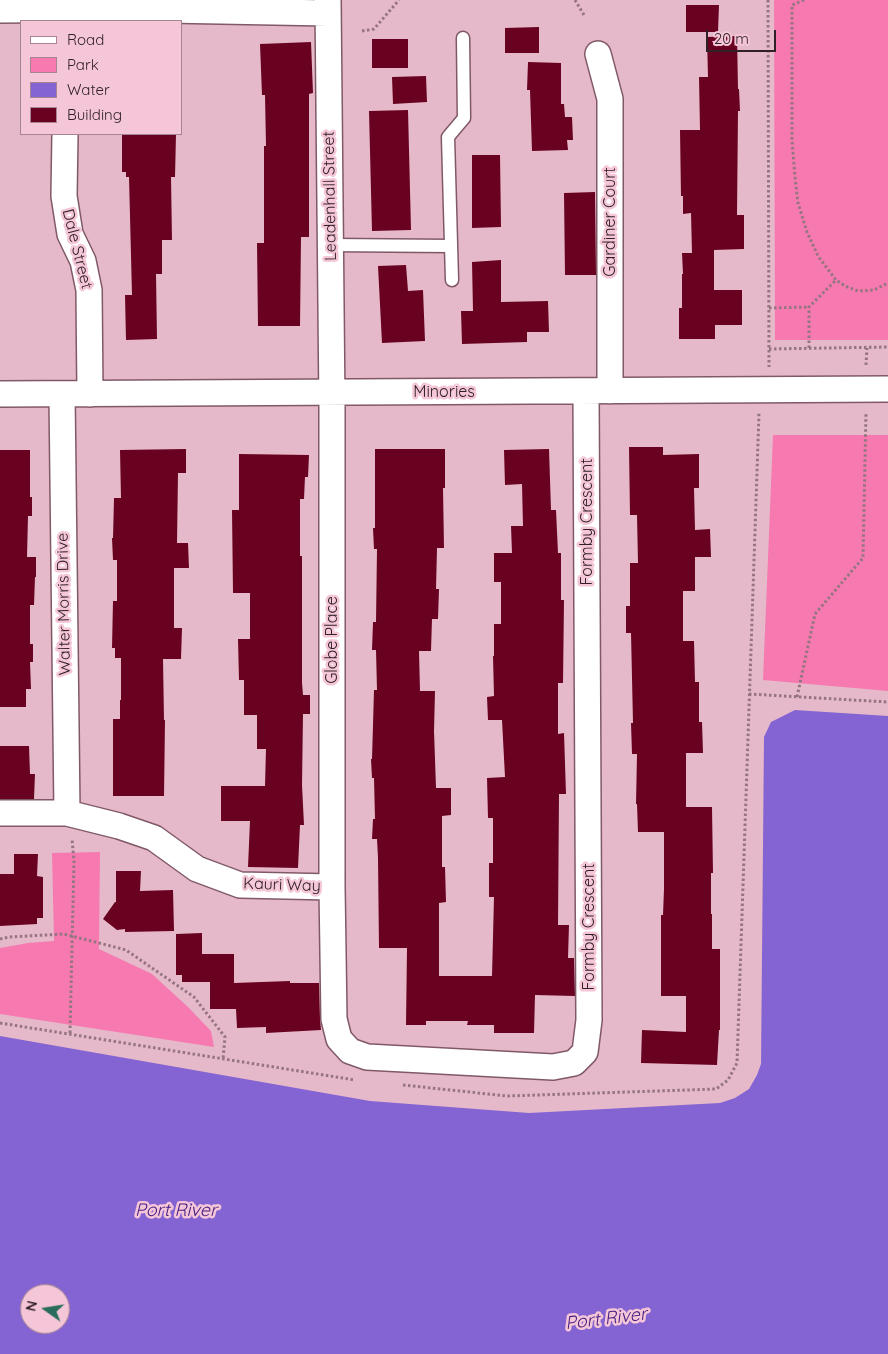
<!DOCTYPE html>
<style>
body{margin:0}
#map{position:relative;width:888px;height:1354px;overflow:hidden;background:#e6b9ca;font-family:Quicksand,sans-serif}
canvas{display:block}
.legend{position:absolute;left:20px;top:20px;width:162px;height:115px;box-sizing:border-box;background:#f4c6d7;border:1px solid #a68491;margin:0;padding:6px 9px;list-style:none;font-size:15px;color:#312127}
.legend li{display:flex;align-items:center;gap:10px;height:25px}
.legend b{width:25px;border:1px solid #a68491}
.north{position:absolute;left:20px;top:1284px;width:50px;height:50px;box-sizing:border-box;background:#f4c6d7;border:1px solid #a68491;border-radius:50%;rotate:283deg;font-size:14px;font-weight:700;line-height:20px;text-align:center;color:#312127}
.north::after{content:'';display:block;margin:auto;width:18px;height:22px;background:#2a6c5b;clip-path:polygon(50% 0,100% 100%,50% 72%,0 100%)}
.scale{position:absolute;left:706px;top:30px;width:70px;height:22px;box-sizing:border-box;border:2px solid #312127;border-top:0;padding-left:6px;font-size:15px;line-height:18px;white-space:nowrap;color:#312127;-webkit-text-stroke:4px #f4c6d7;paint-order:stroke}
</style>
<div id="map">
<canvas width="888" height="1354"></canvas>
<ul class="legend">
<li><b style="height:6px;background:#fff"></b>Road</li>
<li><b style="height:14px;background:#f67ab0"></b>Park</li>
<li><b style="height:14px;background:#8464d2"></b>Water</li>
<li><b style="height:14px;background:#690220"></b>Building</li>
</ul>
<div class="north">N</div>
<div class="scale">20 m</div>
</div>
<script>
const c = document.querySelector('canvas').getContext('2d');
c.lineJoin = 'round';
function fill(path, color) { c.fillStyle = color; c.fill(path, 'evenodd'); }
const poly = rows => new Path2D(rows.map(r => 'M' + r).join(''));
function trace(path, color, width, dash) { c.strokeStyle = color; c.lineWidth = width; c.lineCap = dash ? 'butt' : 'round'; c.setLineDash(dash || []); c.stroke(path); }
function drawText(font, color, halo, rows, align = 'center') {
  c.font = font + ' Quicksand,sans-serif'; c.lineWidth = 5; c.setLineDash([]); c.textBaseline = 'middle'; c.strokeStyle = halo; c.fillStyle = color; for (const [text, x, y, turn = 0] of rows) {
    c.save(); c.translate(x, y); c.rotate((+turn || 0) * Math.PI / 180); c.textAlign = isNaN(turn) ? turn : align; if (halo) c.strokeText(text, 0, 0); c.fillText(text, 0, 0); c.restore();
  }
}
const green = poly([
 [774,0,888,0,888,340,775,340],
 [773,435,888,435,888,691,763,680],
 [100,852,99,949,152,974,188,1007,211,1031,214,1047,0,1014,0,948,28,943,54,941,52,853]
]);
const water = poly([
 [795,710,888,716,888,1354,0,1354,0,1036,370,1101,529,1113,720,1103,735,1098,749,1089,757,1075,761,1064,764,737,771,722],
 [30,1294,60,1294,60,1324,30,1324]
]);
const building = poly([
 [686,5,719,5,718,32,686,32],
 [539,27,539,53,505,53,505,28],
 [737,36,738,89,739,89,740,111,738,111,737,215,744,215,744,249,714,250,714,290,742,290,742,325,715,325,715,339,679,339,679,308,682,308,682,274,683,274,682,253,692,253,691,213,683,214,683,196,681,196,680,130,700,130,699,77,708,77,707,37],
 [372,39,408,39,408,68,372,68],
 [311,42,313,93,309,94,309,237,301,237,300,326,258,326,257,243,264,243,264,146,266,146,265,95,262,95,260,44],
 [528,62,561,63,561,104,564,104,565,117,572,117,573,140,567,140,568,150,532,151,530,90,527,90],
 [426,76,427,102,393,104,392,77],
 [408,110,411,230,372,231,369,111],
 [122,134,176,134,175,177,171,177,172,240,162,240,162,274,156,274,157,339,126,340,125,295,132,295,129,177,126,177,126,172,122,172],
 [472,155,500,155,501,227,472,228],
 [595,192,596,275,565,275,564,193],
 [501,260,501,302,548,301,549,332,527,332,527,342,462,344,461,311,473,311,472,262],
 [406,265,408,291,423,290,425,341,382,343,378,266],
 [629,447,663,447,663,455,699,454,699,488,694,488,695,530,710,529,711,557,695,557,695,591,683,591,683,641,694,641,695,682,699,682,699,722,702,722,703,753,686,753,686,807,712,807,713,873,711,873,711,914,712,914,712,949,720,949,720,1030,719,1030,717,1065,641,1063,642,1030,686,1032,686,996,661,996,661,915,663,915,664,889,664,832,638,832,637,804,636,804,637,754,632,754,631,723,633,723,631,633,626,633,626,606,630,606,630,563,638,563,637,515,630,515],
 [186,449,186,473,178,473,177,543,188,543,189,568,174,568,174,628,182,628,181,659,163,659,164,720,165,720,164,796,113,796,113,719,120,719,120,700,121,700,121,658,115,658,115,648,112,648,113,601,117,601,117,560,113,560,112,538,113,538,114,498,121,498,120,450],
 [375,449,445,449,445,488,443,488,444,548,437,548,436,589,439,589,438,619,432,619,431,651,419,651,420,691,435,691,434,731,436,788,451,788,451,815,442,816,442,867,445,867,446,902,439,903,439,976,492,976,494,897,489,897,489,863,493,863,493,818,488,818,487,778,505,777,502,720,488,720,487,697,494,696,493,656,494,656,494,624,501,624,501,582,494,582,494,553,512,553,511,526,523,526,522,484,505,485,504,450,549,449,551,510,556,510,558,553,561,553,561,600,564,600,563,683,558,683,558,734,564,733,566,794,559,794,558,925,569,925,568,958,574,958,575,996,535,995,534,1033,494,1033,494,1025,467,1025,468,1021,426,1021,426,1025,406,1025,407,948,379,948,378,858,377,839,372,839,373,819,375,819,374,778,372,778,371,759,372,759,374,690,377,690,376,650,372,650,373,622,376,622,377,549,374,549,373,528,375,528],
 [0,450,30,450,30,497,32,497,32,516,28,516,27,557,36,557,36,577,35,577,34,605,30,605,30,644,33,644,33,662,30,662,31,689,26,689,26,707,0,707],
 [239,454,309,455,308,477,305,477,304,499,300,499,300,556,302,556,302,683,303,695,310,695,310,714,303,714,302,785,304,825,300,825,298,868,248,867,250,821,221,821,221,786,265,786,266,749,257,749,257,715,244,715,244,680,239,680,238,639,250,639,250,593,233,593,232,510,239,510],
 [0,746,29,746,30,774,35,774,34,799,0,799],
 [14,854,38,854,37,876,43,877,43,918,37,918,37,924,0,926,0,874,14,874],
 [116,871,141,871,140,891,173,890,174,931,125,932,125,929,117,930,103,919,115,902,116,902],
 [202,933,202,954,234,954,234,983,290,981,290,983,319,983,320,1019,321,1030,266,1033,266,1027,237,1028,236,1009,210,1009,210,982,182,982,182,975,176,975,176,934]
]);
const path = poly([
 [575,0,584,15],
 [768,0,769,367],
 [804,0,792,5,792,140,795,177,798,203,807,232,818,256,836,280,845,286,858,291,874,290,888,283],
 [362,31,374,29,399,0],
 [769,308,809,307],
 [809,348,809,307,836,280],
 [769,349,888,347],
 [866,365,867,348],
 [749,694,888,702],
 [797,697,815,614,863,558,866,412],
 [0,939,9,937,64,934,126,950,194,997,225,1037,223,1059],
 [0,1023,355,1080],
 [70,1033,74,861,72,839],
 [403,1085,507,1096,716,1089,728,1080,737,1063,759,413]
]);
const service = poly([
 [330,245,451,246],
 [452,280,448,137,464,118,463,38]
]);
const minor = poly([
 [328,0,332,407,332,887,334,1019,339,1039,350,1051,367,1057,553,1067,574,1063,585,1052,589,1020,586,391],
 [0,10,113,9,328,13],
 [598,54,610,99,610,391],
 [65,134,64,196,70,234,83,261,89,290,90,394],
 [0,394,888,389],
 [62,394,67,813],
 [0,813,67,813,119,826,154,838,197,869,240,885,332,887]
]);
const streetNames = [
 ["Leadenhall Street",330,196,-91],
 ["Gardiner Court",610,222,-90],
 ["Dale Street",77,249,76],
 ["Minories",444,392],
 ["Formby Crescent",587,522,-90],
 ["Walter Morris Drive",64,604,-91],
 ["Globe Place",332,640,-90],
 ["Kauri Way",282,885,2],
 ["Formby Crescent",589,927,-90]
];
const waterNames = [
 ["Port River",176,1211],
 ["Port River",606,1319,-7]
];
fill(green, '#f67ab0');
fill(water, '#8464d2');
fill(building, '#690220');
trace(service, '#805968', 15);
trace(minor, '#805968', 28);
trace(path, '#957581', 3, [2.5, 2.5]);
trace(service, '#fff', 12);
trace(minor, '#fff', 25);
drawText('16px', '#312127', '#f4c6d7', streetNames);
drawText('italic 18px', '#421b80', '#f4c6d7', waterNames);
</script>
